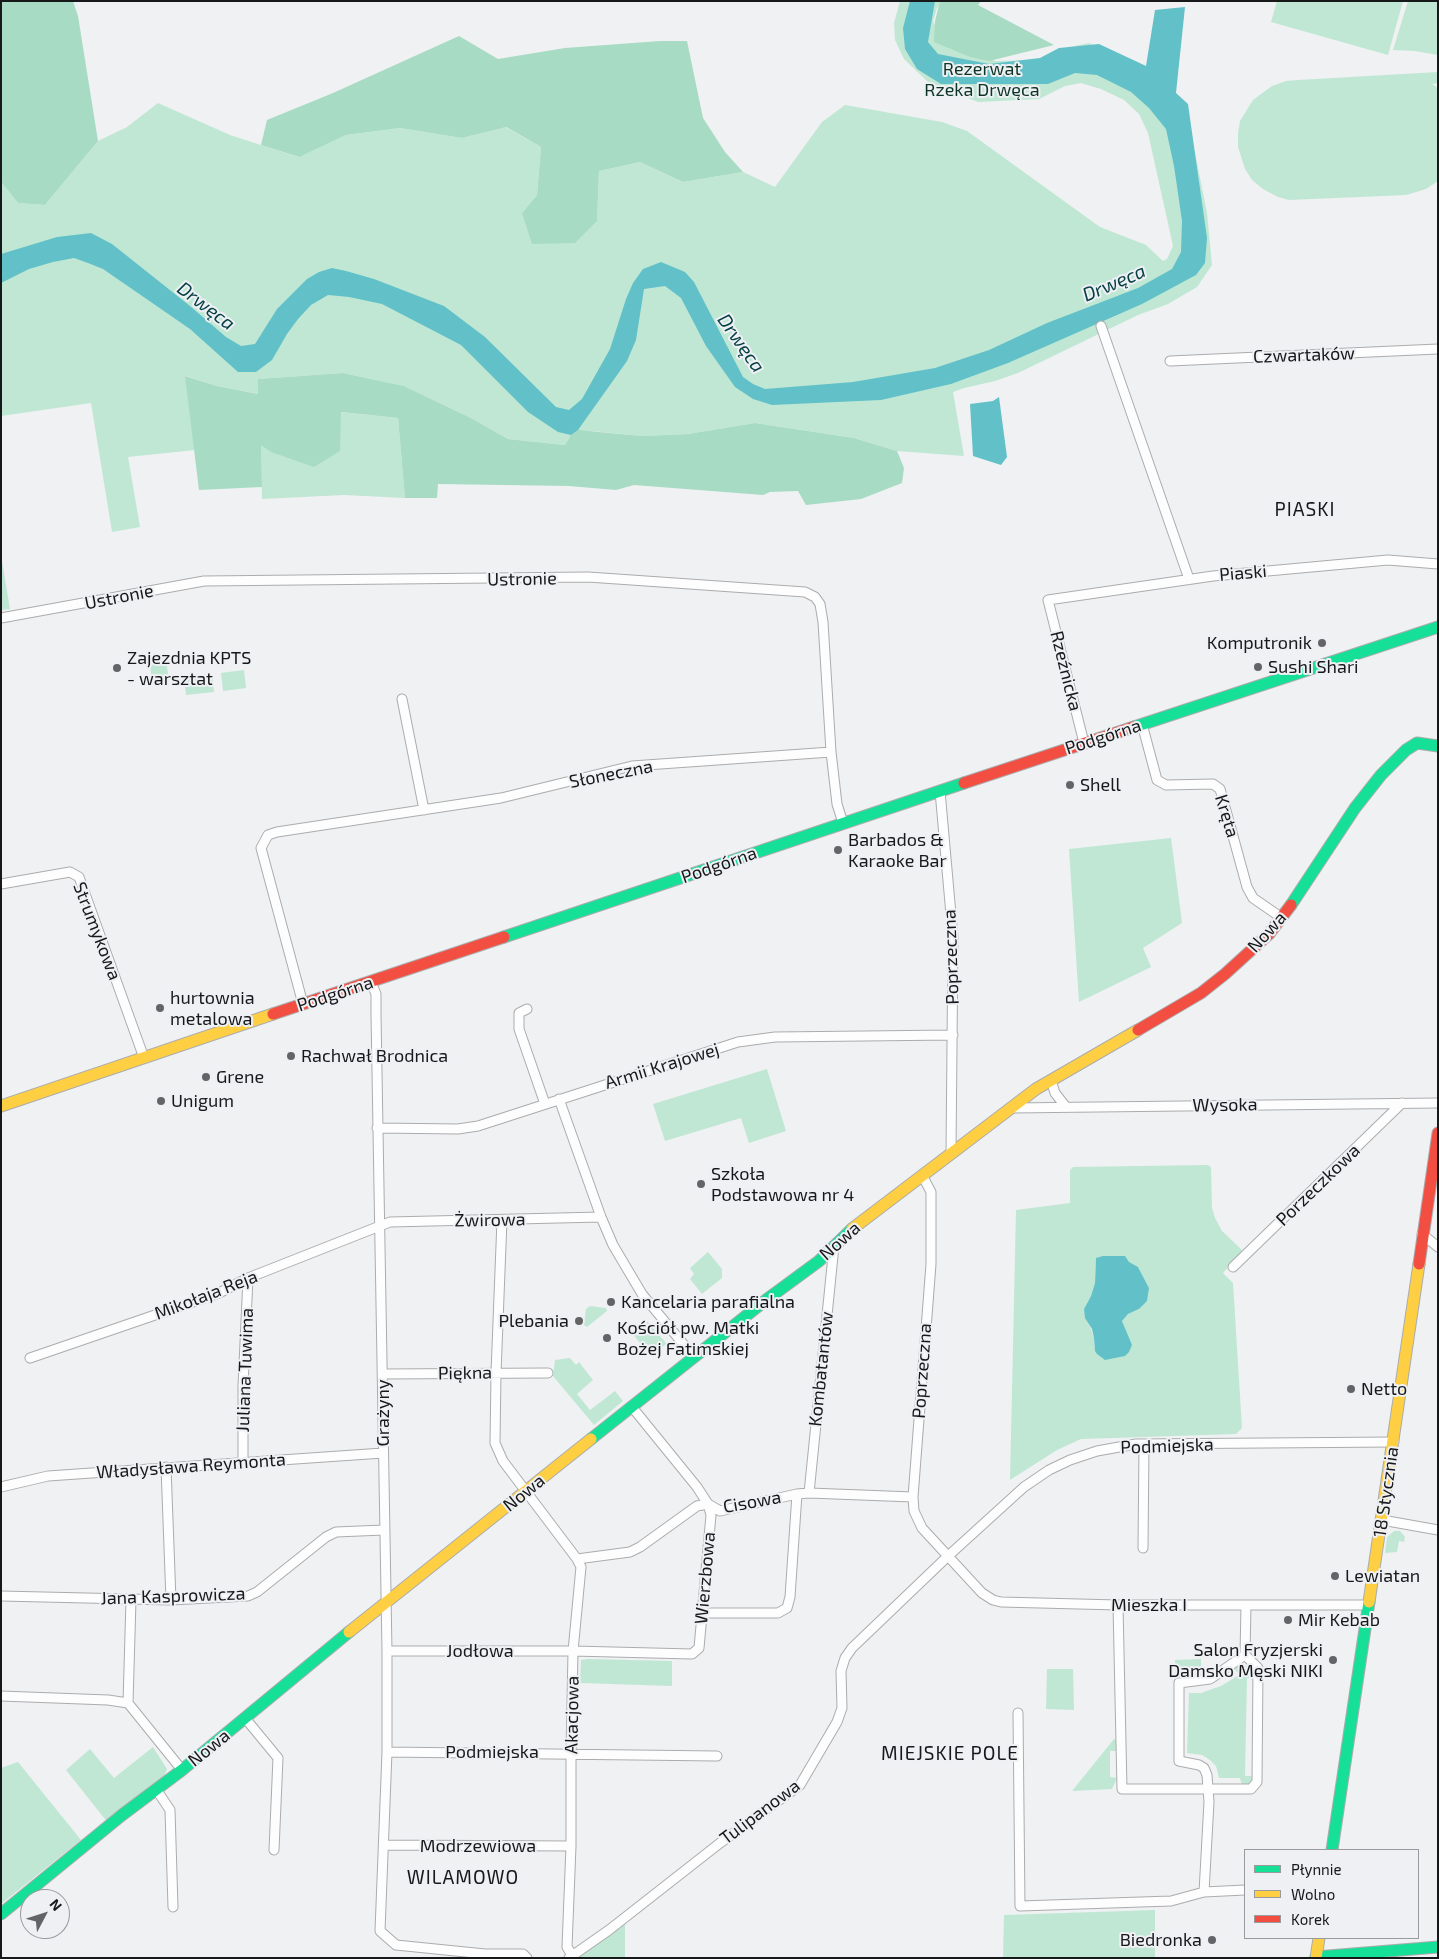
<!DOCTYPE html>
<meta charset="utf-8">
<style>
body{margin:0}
#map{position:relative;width:1439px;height:1959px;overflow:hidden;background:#eff1f3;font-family:"Exo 2",sans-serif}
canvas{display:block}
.frame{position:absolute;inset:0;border:2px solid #171819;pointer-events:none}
.legend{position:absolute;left:1244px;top:1849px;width:175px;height:90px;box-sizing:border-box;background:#eef0f4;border:1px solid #989a9c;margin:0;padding:6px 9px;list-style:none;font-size:15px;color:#171819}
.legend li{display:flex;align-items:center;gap:10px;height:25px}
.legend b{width:25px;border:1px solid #989a9c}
.north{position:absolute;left:20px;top:1889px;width:50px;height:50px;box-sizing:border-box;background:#eef0f4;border:1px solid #989a9c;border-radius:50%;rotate:50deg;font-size:14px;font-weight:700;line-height:20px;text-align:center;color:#171819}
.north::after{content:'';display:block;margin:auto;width:18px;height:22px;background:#636465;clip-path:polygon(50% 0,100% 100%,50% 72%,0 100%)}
</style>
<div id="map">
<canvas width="1439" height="1959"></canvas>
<div class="frame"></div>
<ul class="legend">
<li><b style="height:6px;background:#16e098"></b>Płynnie</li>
<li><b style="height:6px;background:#ffcf43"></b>Wolno</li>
<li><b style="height:6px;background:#f24e42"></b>Korek</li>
</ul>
<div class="north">N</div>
</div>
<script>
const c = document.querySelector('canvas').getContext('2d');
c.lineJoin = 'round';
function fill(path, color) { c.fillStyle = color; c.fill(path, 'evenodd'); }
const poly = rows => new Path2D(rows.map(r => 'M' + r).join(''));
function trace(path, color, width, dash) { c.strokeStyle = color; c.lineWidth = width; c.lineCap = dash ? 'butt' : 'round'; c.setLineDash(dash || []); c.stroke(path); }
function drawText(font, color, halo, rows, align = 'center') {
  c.font = font + ' "Exo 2",sans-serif'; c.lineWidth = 4; c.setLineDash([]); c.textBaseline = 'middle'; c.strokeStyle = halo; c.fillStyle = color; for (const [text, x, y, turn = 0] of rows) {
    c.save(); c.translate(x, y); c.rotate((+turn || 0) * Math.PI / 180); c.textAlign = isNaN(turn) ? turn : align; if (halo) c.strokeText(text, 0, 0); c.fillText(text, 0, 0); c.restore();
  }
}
const green = poly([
 [900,1,943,1,937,8,933,21,944,44,996,61,1040,60,1065,48,1089,43,1140,63,1178,107,1195,153,1207,213,1212,265,1197,287,1168,304,1138,315,1018,373,995,381,964,388,953,392,964,456,897,451,854,438,755,423,688,434,642,436,592,431,570,437,565,445,508,439,471,418,404,386,343,373,259,379,259,394,217,386,186,376,195,450,128,457,140,527,112,532,91,403,1,416,1,182,18,203,45,205,98,141,127,127,158,103,230,135,298,157,346,135,400,128,462,138,505,127,541,147,537,195,522,213,597,221,599,171,640,162,683,182,743,172,775,187,822,122,845,105,942,122,967,131,1100,227,1146,245,1163,261,1167,259,1173,246,1148,133,1139,114,1124,100,1101,89,1081,83,1065,86,1039,99,978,102,928,82,904,59,895,40,894,23],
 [1277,1,1403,1,1388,55,1271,22],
 [1408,1,1438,1,1438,55,1415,51,1393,50],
 [1438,72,1438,83,1432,84,1438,88,1438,181,1426,189,1406,195,1289,200,1278,197,1263,189,1252,180,1245,169,1238,147,1238,133,1240,121,1253,100,1272,86,1286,81,1298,80],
 [340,412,398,418,405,498,344,495,262,499,261,444,271,452,340,451],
 [1,555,10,609,1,610],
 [165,655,169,679,152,681,150,663,153,663,153,657],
 [244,670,246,688,223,691,221,673],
 [212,674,214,692,186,695,184,678],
 [1171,838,1182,923,1143,948,1151,967,1079,1002,1069,849],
 [767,1069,786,1131,749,1143,741,1118,665,1141,653,1104],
 [1208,1165,1211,1167,1212,1208,1215,1218,1222,1231,1243,1251,1223,1273,1233,1283,1242,1428,1236,1434,1081,1439,1057,1450,1010,1480,1016,1210,1070,1203,1070,1170,1073,1167],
 [1096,1259,1138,1267,1149,1288,1139,1309,1128,1314,1122,1321,1125,1329,1095,1351,1094,1338,1084,1309,1091,1296,1095,1283],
 [708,1252,722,1269,722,1278,702,1294,690,1279,694,1274,690,1268],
 [590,1306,606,1308,607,1311,587,1327,584,1325,586,1309],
 [647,1321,667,1344,653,1352,645,1349,631,1332],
 [570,1358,576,1365,579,1362,593,1380,577,1394,590,1410,615,1391,623,1401,594,1425,553,1376,555,1360],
 [1394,1531,1400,1531,1401,1532,1405,1537,1404,1542,1399,1541,1397,1552,1385,1553,1387,1537],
 [588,1659,672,1661,672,1686,580,1683,581,1660],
 [1201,1659,1201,1677,1175,1678,1175,1660],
 [1240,1665,1247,1666,1253,1675,1253,1678,1247,1678,1245,1776,1252,1776,1252,1781,1250,1784,1246,1785,1242,1785,1240,1778,1219,1778,1216,1766,1210,1760,1202,1755,1187,1753,1189,1693,1201,1693,1221,1686,1239,1675,1234,1668],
 [1047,1669,1073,1669,1074,1710,1046,1709],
 [1114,1739,1116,1740,1117,1751,1110,1751,1110,1777,1117,1778,1112,1789,1072,1791],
 [153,1747,167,1769,164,1777,108,1823,66,1770,90,1749,114,1778],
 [18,1762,81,1840,1,1904,1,1768],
 [1155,1910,1155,1958,1003,1958,1004,1915],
 [625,1924,625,1958,574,1958]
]);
const forest = poly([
 [1,1,73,1,78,16,98,141,45,205,18,203,1,182],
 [940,1,981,1,978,5,1054,45,989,61,970,57,934,42,935,21],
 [459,36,498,59,565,48,660,41,687,41,703,118,725,152,743,172,683,182,640,162,599,171,597,221,575,243,532,244,522,213,537,195,541,147,506,127,462,138,400,128,346,135,299,157,261,145,267,120,333,93],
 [343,373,404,386,471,418,508,439,565,445,571,435,578,430,642,436,688,434,755,423,854,438,897,451,904,468,902,483,861,499,806,505,798,491,770,492,763,495,634,485,616,490,569,486,438,484,437,498,405,498,398,418,341,412,340,451,314,467,271,452,261,445,262,487,199,490,185,376,217,386,258,394,258,379]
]);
const water = poly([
 [910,1,935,1,928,42,938,54,989,64,1040,58,1059,48,1099,44,1146,66,1155,10,1185,7,1176,93,1188,104,1207,238,1205,263,1196,275,1142,304,1008,363,951,384,881,400,772,405,753,399,735,387,706,346,681,298,665,286,644,289,636,340,627,361,578,430,571,435,558,432,528,412,461,345,382,304,349,297,328,295,311,305,298,319,287,334,272,360,256,372,238,372,190,329,103,269,88,263,74,258,53,262,29,269,1,283,1,254,57,237,91,233,112,244,190,306,226,337,241,346,255,344,277,309,307,279,319,272,332,268,346,271,374,279,444,306,485,337,556,407,569,410,582,399,610,349,626,299,633,283,643,269,661,262,685,272,694,282,743,377,753,384,765,389,853,382,935,368,989,350,1047,323,1138,288,1172,269,1181,252,1182,221,1174,166,1166,129,1149,108,1131,92,1097,75,1075,73,1048,84,941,84,917,69,905,49,903,28],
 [999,397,1007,457,1001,465,973,456,970,404,993,401],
 [1103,1256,1125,1256,1129,1262,1138,1267,1149,1288,1147,1301,1139,1309,1128,1314,1122,1321,1132,1345,1129,1352,1125,1356,1105,1360,1097,1354,1095,1351,1094,1338,1092,1329,1085,1318,1084,1309,1091,1296,1095,1283,1096,1258]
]);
const street = poly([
 [1101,326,1189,579],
 [1170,361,1438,349],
 [1,618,204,581,588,577,805,592,815,597,820,604,823,622,831,752,837,804,843,823],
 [402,699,424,810],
 [1142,724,1157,780,1166,785,1213,784,1220,789,1247,887,1253,898,1282,918],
 [1084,743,1048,600,1213,576,1388,560,1438,564],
 [940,791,953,937,951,1153],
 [1,884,70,872,79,877,144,1058],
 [371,982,376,994,376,1014,387,1651,387,1752,380,1931,396,1945,485,1954,523,1954,527,1958],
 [303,1004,261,848,268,835,277,832,501,798,632,766,831,752],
 [527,1009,519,1013,519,1029,545,1104],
 [1051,1080,1055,1093,1066,1107],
 [559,1099,601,1217,613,1245,642,1294,694,1357],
 [1012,1108,1438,1103],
 [377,1128,458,1129,478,1126,738,1042,775,1037,953,1035],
 [922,1175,931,1192,931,1264,913,1497,914,1511,922,1528,982,1593,993,1600,1001,1602,1118,1605,1368,1605],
 [502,1220,496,1373,495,1443,503,1461,577,1559,581,1567,573,1651,571,1753,571,1846,567,1947,572,1955],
 [1422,1234,1438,1247],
 [1233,1267,1402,1103],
 [30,1358,219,1293,248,1278,390,1222,601,1217],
 [383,1374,548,1373],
 [243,1463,243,1386,248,1278],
 [166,1467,171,1600],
 [1,1487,48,1476,383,1453],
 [809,1493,834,1246],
 [1382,1520,1438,1530],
 [1143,1548,1144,1444],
 [577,1559,630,1552,640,1547,697,1506,708,1504,720,1511,797,1494,809,1493,913,1497],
 [1,1596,171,1600,248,1596,257,1592,326,1537,336,1532,384,1530],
 [1118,1605,1122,1789,1251,1789,1257,1782,1258,1668,1245,1655,1246,1605],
 [702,1613,778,1613,787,1608,790,1597,797,1494],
 [387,1651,573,1651,692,1654,699,1648,711,1515,708,1504,697,1487,632,1407],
 [1,1696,108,1700,128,1703,182,1770],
 [128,1703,131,1600],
 [1018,1713,1020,1906,1171,1901,1204,1892,1245,1890],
 [245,1718,278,1758,274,1850],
 [387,1752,717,1756],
 [156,1789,170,1810,173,1907],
 [384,1845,571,1846],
 [1204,1892,1209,1802,1207,1775,1204,1768,1199,1765,1179,1761,1179,1683,1210,1679,1245,1655],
 [569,1958,609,1930,720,1843,800,1785,837,1722,842,1708,841,1671,845,1658,852,1648,947,1557,1024,1487,1049,1470,1070,1460,1097,1451,1136,1444,1394,1442]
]);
const fast = poly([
 [1134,727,1438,627],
 [1291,905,1355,808,1381,775,1406,750,1417,743,1438,746],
 [504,937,964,783],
 [591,1439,766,1300,819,1261,852,1229],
 [1332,1850,1369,1602],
 [1,1914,122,1815,182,1770,349,1632],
 [1316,1957,1438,1947]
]);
const slow = poly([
 [1,1106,273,1014],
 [852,1229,1036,1089,1138,1030],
 [1369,1602,1419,1264],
 [349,1632,591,1439],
 [1316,1958,1319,1938]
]);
const jam = poly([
 [964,783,1134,727],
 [273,1014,504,937],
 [1138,1030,1201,993,1225,974,1269,934,1291,905],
 [1419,1264,1438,1133]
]);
const markers = [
 [1322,643,5,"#636465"],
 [1258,667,5,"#636465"],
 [117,668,5,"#636465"],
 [1070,785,5,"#636465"],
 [838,850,5,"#636465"],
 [160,1008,5,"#636465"],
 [291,1056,5,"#636465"],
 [206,1077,5,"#636465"],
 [161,1101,5,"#636465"],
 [701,1184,5,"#636465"],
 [611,1302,5,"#636465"],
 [579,1321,5,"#636465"],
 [607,1338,5,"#636465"],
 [1351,1389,5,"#636465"],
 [1335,1576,5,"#636465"],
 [1288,1620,5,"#636465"],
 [1333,1660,5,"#636465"],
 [1212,1940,5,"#636465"]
];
const parkNames = [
 ["Rezerwat",982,69],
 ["Rzeka Drwęca",982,90]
];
const streetNames = [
 ["Czwartaków",1304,355,-2],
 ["Piaski",1243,573,-5],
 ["Ustronie",522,579,-1],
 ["Ustronie",119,597,-11],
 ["Rzeźnicka",1066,671,76],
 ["Podgórna",1103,737,-18],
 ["Słoneczna",611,774,-11],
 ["Kręta",1227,816,73],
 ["Podgórna",719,865,-19],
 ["Strumykowa",97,931,69],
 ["Nowa",1267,932,-48],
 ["Poprzeczna",951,957,-92],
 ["Podgórna",335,994,-18],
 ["Armii Krajowej",662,1066,-17],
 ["Wysoka",1225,1105,-1],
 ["Porzeczkowa",1318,1185,-44],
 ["Żwirowa",490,1220,-1],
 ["Nowa",840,1241,-42],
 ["Mikołaja Reja",206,1295,-21],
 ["Kombatantów",821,1369,-84],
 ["Juliana Tuwima",245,1370,-88],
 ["Poprzeczna",922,1371,-86],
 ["Piękna",465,1373,-1],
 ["Grażyny",383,1413,-90],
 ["Podmiejska",1167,1446,-2],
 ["Władysława Reymonta",191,1466,-4],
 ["18 Stycznia",1386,1492,-82],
 ["Nowa",524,1493,-39],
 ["Cisowa",752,1502,-10],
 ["Wierzbowa",705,1578,-85],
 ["Jana Kasprowicza",173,1596,-2],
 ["Mieszka I",1149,1605],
 ["Jodłowa",480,1651],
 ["Akacjowa",572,1715,-89],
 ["Nowa",209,1748,-39],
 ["Podmiejska",492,1752],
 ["Tulipanowa",760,1812,-37],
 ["Modrzewiowa",478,1846]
];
const poiNames = [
 ["Komputronik",1312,643,"right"],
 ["Zajezdnia KPTS",127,658],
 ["- warsztat",127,679],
 ["Sushi Shari",1268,667],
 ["Shell",1080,785],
 ["Barbados &",848,840],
 ["Karaoke Bar",848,861],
 ["hurtownia",170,998],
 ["metalowa",170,1019],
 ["Rachwał Brodnica",301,1056],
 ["Grene",216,1077],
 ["Unigum",171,1101],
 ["Szkoła",711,1174],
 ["Podstawowa nr 4",711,1195],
 ["Kancelaria parafialna",621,1302],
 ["Plebania",569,1321,"right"],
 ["Kościół pw. Matki",617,1328],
 ["Bożej Fatimskiej",617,1349],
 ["Netto",1361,1389],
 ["Lewiatan",1345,1576],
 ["Mir Kebab",1298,1620],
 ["Salon Fryzjerski",1323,1650,"right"],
 ["Damsko Męski NIKI",1323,1671,"right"],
 ["Biedronka",1202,1940,"right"]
];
const waterNames = [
 ["Drwęca",1114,283,-23],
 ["Drwęca",206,306,37],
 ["Drwęca",741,343,55]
];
const neighbourhoodNames = [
 ["PIASKI",1305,510],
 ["MIEJSKIE POLE",950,1754],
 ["WILAMOWO",463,1878]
];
fill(green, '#c0e7d4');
fill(forest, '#a8dbc4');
fill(water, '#62c1c8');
trace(street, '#abacae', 11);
trace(fast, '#abacae', 13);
trace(slow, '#abacae', 13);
trace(jam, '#abacae', 13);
trace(street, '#fdfdfd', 9);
trace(fast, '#16e098', 11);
trace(slow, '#ffcf43', 11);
trace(jam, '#f24e42', 11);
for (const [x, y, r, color] of markers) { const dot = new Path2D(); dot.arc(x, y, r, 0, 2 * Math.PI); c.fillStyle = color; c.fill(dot); trace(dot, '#eef0f4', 2); }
drawText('18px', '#0c3524', '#eef0f4', parkNames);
drawText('18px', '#171819', '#eef0f4', streetNames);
drawText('18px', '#171819', '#eef0f4', poiNames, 'left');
drawText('italic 19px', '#054044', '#eef0f4', waterNames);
c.letterSpacing = '1px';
drawText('19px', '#171819', '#eef0f4', neighbourhoodNames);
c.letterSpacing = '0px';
</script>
